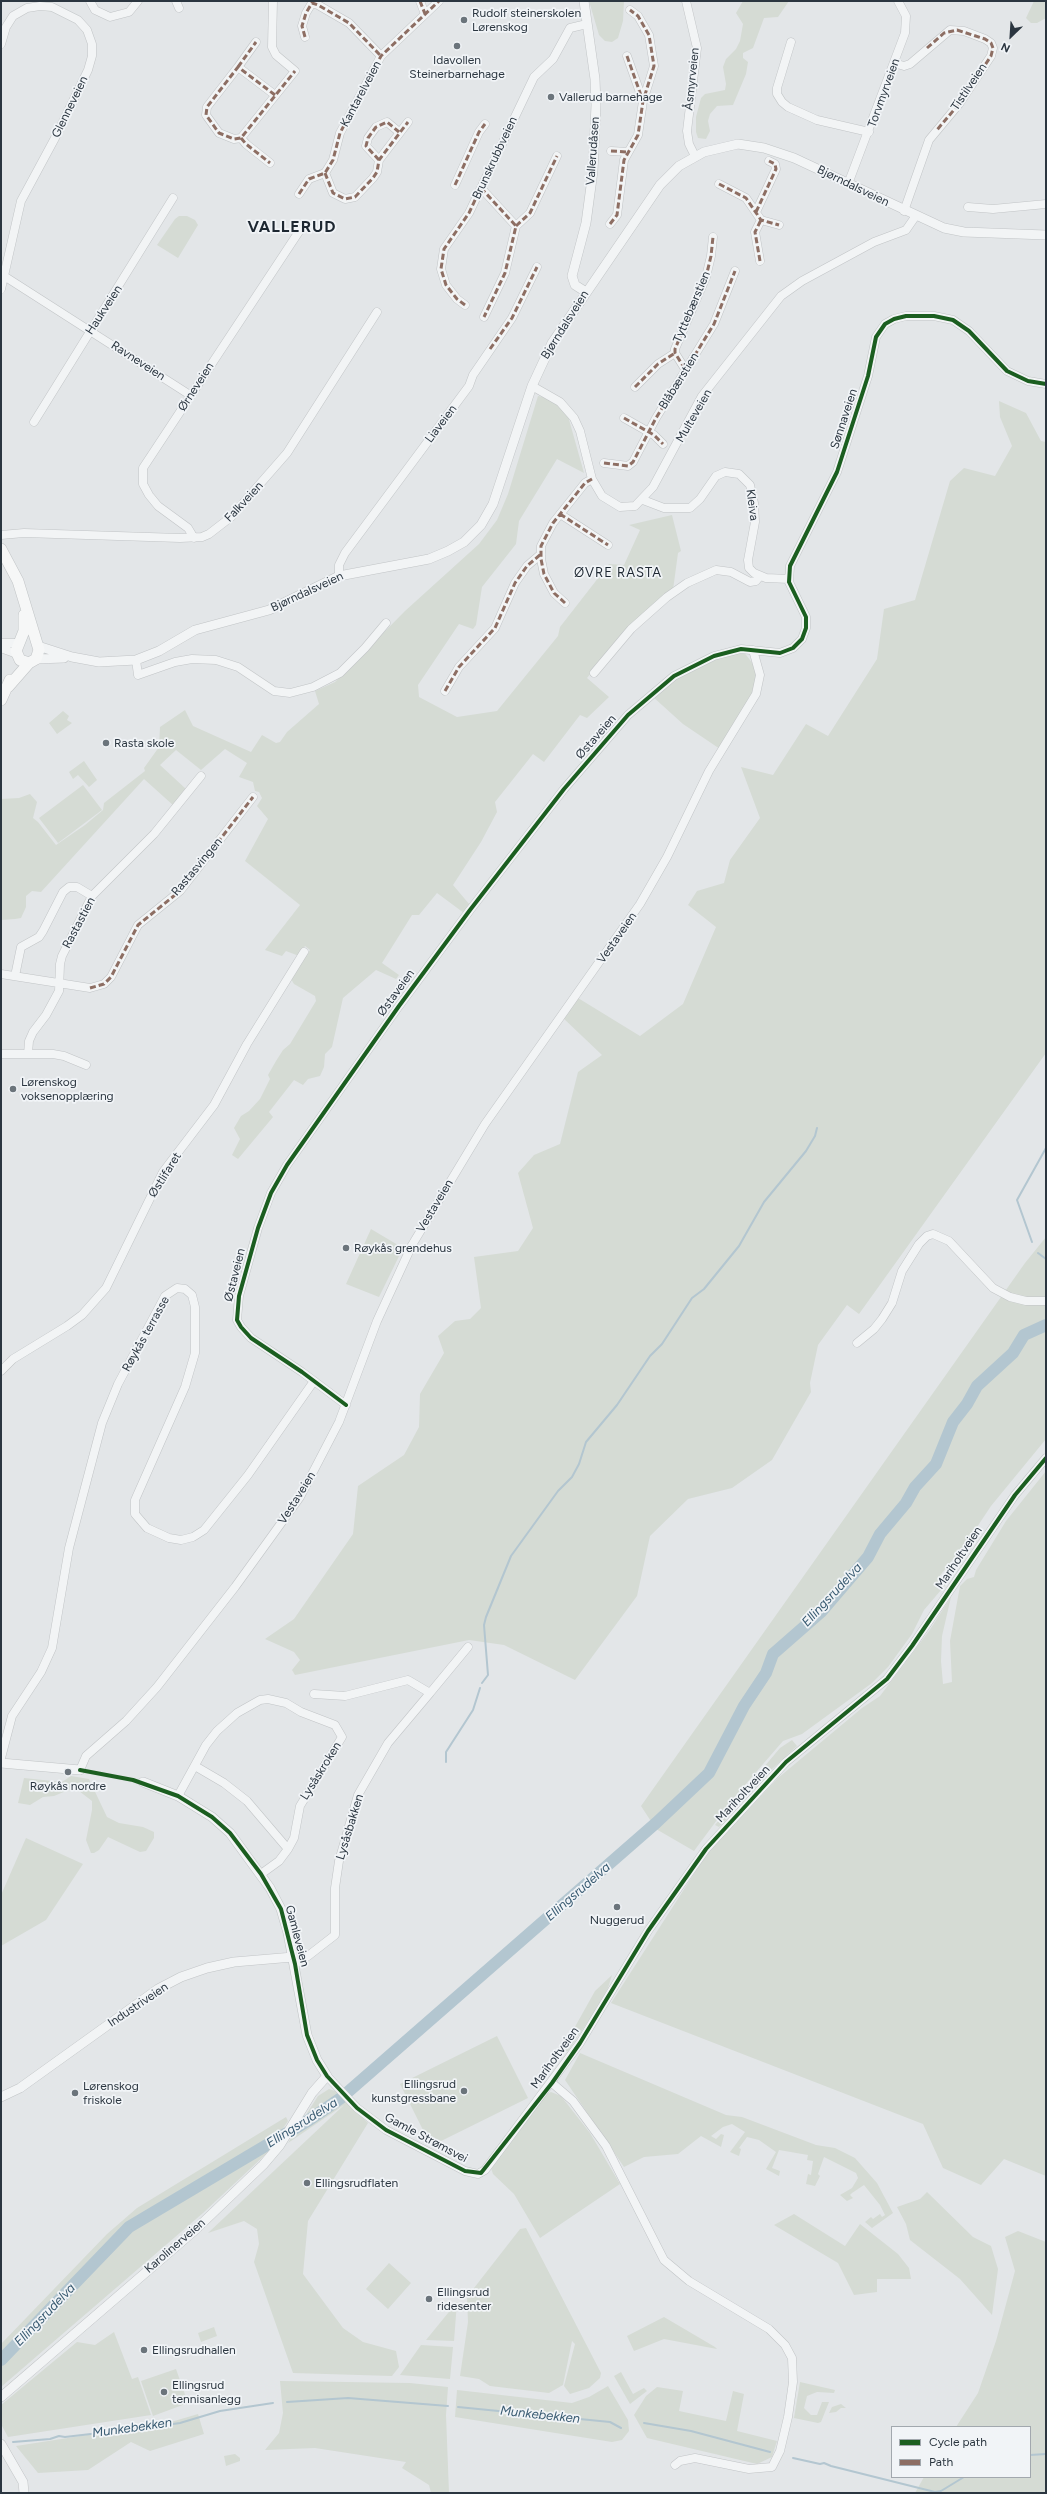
<!DOCTYPE html>
<meta charset="utf-8">
<style>
body{margin:0}
#map{position:relative;width:1047px;height:2494px;overflow:hidden;background:#e3e6e8;font-family:Figtree,sans-serif}
canvas{display:block}
.frame{position:absolute;inset:0;border:2px solid #2b3640;pointer-events:none}
.legend{position:absolute;left:891px;top:2426px;width:140px;height:52px;box-sizing:border-box;background:#f1f4f7;border:1px solid #a2a8ae;margin:0;padding:5px 7px;list-style:none;font-size:12px;color:#2b3640}
.legend li{display:flex;align-items:center;gap:8px;height:20px}
.legend b{width:20px;border:1px solid #a2a8ae}
.north{position:absolute;left:991px;top:16px;width:40px;height:40px;-webkit-text-stroke:3px #f1f4f7;paint-order:stroke;rotate:205deg;font-size:11px;font-weight:700;line-height:16px;text-align:center;color:#2b3640}
.north::after{content:'';display:block;margin:auto;width:14px;height:18px;background:#2b3640;clip-path:polygon(50% 0,100% 100%,50% 72%,0 100%)}
</style>
<div id="map">
<canvas width="1047" height="2494"></canvas>
<div class="frame"></div>
<ul class="legend">
<li><b style="height:5px;background:#1b5e20"></b>Cycle path</li>
<li><b style="height:5px;background:#8d6e63"></b>Path</li>
</ul>
<div class="north">N</div>
</div>
<script>
const c = document.querySelector('canvas').getContext('2d');
c.lineJoin = 'round';
function fill(path, color) { c.fillStyle = color; c.fill(path, 'evenodd'); }
const poly = rows => new Path2D(rows.map(r => 'M' + r).join(''));
function trace(path, color, width, dash) { c.strokeStyle = color; c.lineWidth = width; c.lineCap = dash ? 'butt' : 'round'; c.setLineDash(dash || []); c.stroke(path); }
function drawText(font, color, halo, rows, align = 'center') {
  c.font = font + ' Figtree,sans-serif'; c.lineWidth = 3.5; c.setLineDash([]); c.textBaseline = 'middle'; c.strokeStyle = halo; c.fillStyle = color; for (const [text, x, y, turn = 0] of rows) {
    c.save(); c.translate(x, y); c.rotate((+turn || 0) * Math.PI / 180); c.textAlign = isNaN(turn) ? turn : align; if (halo) c.strokeText(text, 0, 0); c.fillText(text, 0, 0); c.restore();
  }
}
const green = poly([
 [589,1,624,1,623,21,618,38,612,42,605,41,599,35],
 [743,1,789,1,778,17,764,18,753,48,743,53,743,58,748,62,746,74,733,105,717,106,710,114,708,121,710,131,706,139,698,138,696,132,696,117,701,98,705,94,725,90,726,84,723,67,726,59,736,49,740,41,743,24,736,13],
 [1034,1,1046,1,1046,18,1037,23,1031,23,1026,18],
 [179,216,187,216,195,220,198,225,178,258,157,245,175,219],
 [538,396,544,397,557,405,568,416,584,473,557,459,519,521,516,544,482,587,476,625,473,629,459,624,418,685,419,697,457,717,497,711,558,636,560,627,609,564,624,565,640,530,629,525,672,515,681,551,678,553,673,590,604,657,587,678,609,697,587,718,580,715,544,762,533,754,495,802,497,812,481,842,453,885,470,905,464,913,437,893,419,915,412,915,382,963,399,975,396,979,376,970,343,998,332,1047,325,1054,324,1067,320,1076,308,1079,303,1085,294,1080,269,1112,273,1117,238,1159,232,1155,240,1139,234,1128,241,1116,249,1111,260,1099,270,1079,268,1075,276,1061,283,1050,290,1044,316,1001,315,996,294,984,291,979,310,950,305,946,299,956,286,951,282,956,265,950,300,905,245,861,268,819,257,806,262,798,259,792,255,791,253,782,239,777,247,763,225,749,201,770,176,750,160,765,186,789,174,806,144,779,41,892,32,891,26,896,26,907,21,918,15,919,1,920,1,799,19,798,30,794,37,802,33,818,38,822,56,845,85,825,103,810,104,803,145,771,144,768,159,747,160,727,185,710,193,726,251,752,262,735,276,743,280,742,287,732,319,704,315,691,335,682,405,611,479,544,497,520,508,494],
 [999,401,1026,413,1041,441,1046,442,1046,1053,859,1314,847,1305,818,1345,810,1383,811,1392,772,1460,732,1488,688,1499,650,1536,637,1596,575,1680,504,1645,469,1640,295,1675,292,1670,300,1660,294,1652,265,1639,294,1619,353,1534,358,1486,404,1455,419,1427,420,1394,444,1353,438,1336,455,1321,470,1319,481,1308,474,1257,518,1251,533,1228,518,1173,534,1155,560,1144,578,1072,602,1055,562,1017,578,998,640,1036,683,1004,716,927,688,905,697,891,724,883,730,860,760,818,741,767,773,775,806,724,828,736,877,659,884,609,915,600,950,481,964,468,995,476,1012,446,1000,417],
 [743,651,757,669,757,685,720,749,683,724,652,696,668,683,723,655],
 [63,711,69,716,67,720,72,723,57,734,49,723],
 [84,761,97,780,89,787,78,775,73,779,69,772],
 [83,785,102,810,58,843,39,818],
 [371,1229,403,1248,379,1297,346,1284],
 [1046,1237,1046,1439,991,1506,969,1539,938,1578,947,1583,924,1610,912,1634,888,1667,872,1683,802,1734,783,1741,731,1801,694,1851,656,1829,641,1806,1025,1263],
 [1046,1471,1046,2176,1004,2159,981,2185,943,2168,923,2124,611,2003,708,1852,778,1778,862,1708,880,1696,929,1631,951,1597,942,1636,941,1661,943,1684,952,1682,950,1641,960,1586,967,1579,974,1577,976,1570,1006,1521],
 [792,1740,797,1746,771,1770,719,1827,715,1825,780,1748],
 [71,1776,89,1779,107,1817,119,1823,143,1827,154,1832,154,1838,146,1851,140,1852,108,1837,99,1850,94,1853,91,1853,86,1840,92,1810,92,1801,79,1791,71,1789,54,1796,43,1797,30,1805,18,1803,24,1778,62,1782],
 [26,1838,83,1864,46,1920,1,1946,1,1895],
 [612,1975,608,1988,595,2011,568,2051,562,2050,595,1991],
 [497,2036,528,2098,431,2146,400,2084],
 [580,2053,726,2115,742,2117,816,2145,835,2148,855,2158,877,2183,893,2213,872,2228,865,2222,871,2217,873,2219,880,2214,882,2217,885,2215,880,2205,864,2185,852,2193,850,2195,853,2198,847,2201,840,2195,852,2188,858,2178,856,2173,824,2157,818,2174,820,2176,815,2186,806,2184,808,2174,811,2175,813,2161,807,2160,808,2155,779,2150,772,2168,780,2171,779,2176,766,2169,776,2152,759,2140,747,2137,739,2148,741,2149,739,2156,730,2152,745,2132,732,2124,723,2127,711,2136,716,2139,721,2134,724,2135,721,2147,701,2136,678,2154,644,2157,624,2167,565,2080],
 [329,2089,338,2092,368,2123,308,2221,303,2274,343,2328,363,2342,396,2351,399,2367,392,2376,293,2373,254,2262,259,2244,257,2229,244,2221,208,2233,344,2105,288,2143,318,2096],
 [551,2092,561,2096,590,2133,620,2184,540,2238,514,2194,493,2174,491,2168,547,2094],
 [286,2117,288,2121,266,2154,203,2213,1,2387,1,2344,107,2234,137,2208],
 [927,2192,973,2237,991,2246,998,2269,992,2315,960,2279,910,2240,906,2224,897,2207,920,2199],
 [794,2214,845,2246,860,2224,898,2254,909,2268,911,2279,877,2279,877,2292,854,2295,838,2263,774,2225],
 [526,2228,601,2373,600,2378,589,2388,570,2394,564,2386,575,2344,572,2341,563,2385,549,2393,490,2386,479,2379,460,2376,468,2322,467,2297,520,2229],
 [1018,2231,1046,2242,1046,2493,915,2493,924,2477,1030,2477,1030,2427,956,2427,978,2393,996,2341,1015,2271,1005,2237],
 [389,2263,411,2283,388,2309,366,2289],
 [457,2302,454,2341,426,2340],
 [664,2317,715,2347,717,2349,664,2339,634,2351,627,2336],
 [214,2327,217,2336,201,2342,198,2333],
 [114,2332,132,2379,138,2377,151,2415,8,2437,1,2424,1,2405,77,2342,95,2345],
 [421,2345,453,2347,450,2379,400,2375],
 [176,2369,188,2403,153,2416,141,2381],
 [621,2372,633,2394,644,2388,647,2391,630,2404,614,2376],
 [280,2381,410,2383,448,2387,446,2415,449,2493,431,2493,429,2485,402,2468,406,2462,315,2448,265,2450,279,2433,283,2413],
 [800,2382,835,2390,834,2393,817,2392,807,2396,804,2408,811,2415,817,2415,822,2402,829,2402,821,2422,818,2423,794,2418],
 [608,2386,628,2420,629,2431,622,2440,612,2442,455,2417,457,2390,572,2403,589,2397],
 [657,2387,683,2391,679,2411,726,2421,733,2391,744,2394,737,2431,777,2441,772,2457,757,2464,647,2438,634,2415,646,2396],
 [841,2404,846,2408,841,2408,836,2412,829,2413,832,2407],
 [198,2414,204,2434,150,2451,131,2442,88,2470,38,2473,16,2446,126,2429,144,2430],
 [235,2454,240,2458,240,2461,226,2466,224,2456]
]);
const stream = poly([
 [1032,1242,1017,1200,1046,1148],
 [1038,1253,1046,1259],
 [482,1683,488,1675,484,1625,486,1617,511,1556,558,1491,572,1477,579,1464,586,1442,617,1405,650,1356,662,1344,692,1298,704,1289,739,1246,764,1202,806,1151,815,1136,817,1128],
 [446,1762,446,1752,473,1710,480,1688],
 [287,2402,348,2398,448,2406],
 [458,2407,610,2422,621,2428],
 [644,2423,691,2431,770,2452],
 [13,2442,50,2439,59,2436,65,2437,159,2426,180,2423,220,2411,273,2403],
 [1030,2455,1046,2454],
 [793,2458,820,2464,824,2463,831,2466,935,2492,941,2491,964,2477]
]);
const river = poly([
 [1,2360,129,2227,309,2120,341,2098,656,1823,709,1773,744,1706,766,1673,773,1654,821,1612,868,1557,880,1534,906,1503,915,1487,936,1464,953,1422,967,1404,977,1386,1013,1353,1024,1335,1046,1325]
]);
const minor = poly([
 [90,1,95,10,110,17,129,12,138,1],
 [176,1,179,8],
 [273,1,272,47,276,55,295,71,241,138,234,139,219,133,206,115,207,107,238,67,275,95],
 [420,1,425,14],
 [686,1,697,48,687,131,689,144,695,156],
 [305,37,302,26,306,13,312,3,318,5,349,23,381,56],
 [791,42,777,88,777,94,782,102,788,107,817,120,869,132],
 [1,44,6,27,13,16,27,8,40,6,52,7,78,20,87,30,92,44,92,56,88,70,55,138,21,201,1,289],
 [627,56,643,101],
 [894,63,904,66,910,64,950,30,964,31,985,39,991,43,993,48,991,56,959,104,929,140,904,211],
 [238,67,256,42],
 [241,138,246,144,270,163],
 [611,151,628,152],
 [379,160,366,146,368,138,376,127,387,122,399,132],
 [325,173,333,193,345,199,355,197,373,178,377,172,379,160,408,122],
 [719,184,746,198,761,220,779,225],
 [848,184,905,33,906,16,898,1],
 [455,185,479,132,485,124],
 [481,188,516,226,505,273,484,317],
 [299,194,309,179,325,173,333,160,340,133,381,56,439,1],
 [968,207,993,209,1046,204],
 [756,212,776,169,775,164,769,161],
 [610,224,617,215,624,160,638,135,643,101,654,66,649,35,638,16,630,10],
 [516,226,530,213,557,156],
 [760,261,755,232,761,220],
 [4,276,190,395],
 [465,305,457,299,446,285,441,269,444,249,469,213,534,77,553,59,570,28,587,24],
 [685,369,675,353,675,349,706,277,711,256,713,237],
 [532,386,560,402,574,418,580,431,592,479,602,496,620,507,635,506,653,487,702,396,781,296,802,281,874,242,906,230,915,217],
 [635,387,658,364,675,353],
 [624,418,654,435,663,444],
 [34,422,173,198],
 [604,463,628,466,633,462,656,418,714,324,735,271],
 [643,500,664,508,690,508,700,499,716,476,725,472,739,474,750,485,754,503,755,522,748,560,749,568,754,573,766,578,789,579],
 [560,514,608,545],
 [1,535,24,533,180,538,202,537,209,534,231,517,287,453,377,312],
 [194,538,188,528,158,506,149,495,143,484,143,468,300,230],
 [339,576,339,565,345,553,469,386,473,375,512,318,537,267],
 [565,603,554,593,544,574,541,559,541,546,553,523,585,483,592,479],
 [1,643,20,643],
 [1,648,17,654],
 [136,660,138,675,175,662,192,659,216,660,238,667,274,691,290,693,313,687,340,673,365,648,386,623],
 [594,673,631,629,667,597,687,583,716,570,731,572,750,582,756,581,760,576],
 [445,691,459,667,495,628,515,583,527,566,541,554],
 [1,974,90,988,104,984,111,977,138,925,180,891,253,797],
 [15,976,21,947,39,937,43,931,63,892,69,887,77,887,92,896],
 [1,1054,53,1054,64,1056,86,1065],
 [28,1054,29,1041,33,1032,46,1015,59,991,60,964,62,956,92,896,154,834,201,776],
 [857,1343,874,1329,882,1319,892,1303,902,1271,919,1244,927,1236,933,1234,949,1241,993,1288,1010,1297,1026,1301,1046,1301],
 [1,1371,13,1359,67,1326,82,1315,106,1288,163,1172,214,1105,247,1044,304,952],
 [346,1405,302,1372,251,1338,241,1327,237,1320,239,1296,258,1228,271,1193,287,1165,399,1006,470,910,564,789,628,715,674,676,714,656,741,649,780,653,793,648,802,639,806,628,806,617,789,582,790,566,837,472,868,376,876,337,885,324,894,319,906,316,934,316,953,320,969,331,1007,371,1028,381,1046,384],
 [314,1694,345,1696,408,1680,430,1693,468,1647],
 [1,1758,12,1716,41,1672,52,1648,69,1548,102,1423,118,1384,165,1296,177,1288,185,1289,192,1295,195,1307,195,1353,185,1387,135,1500,135,1514,147,1528,169,1538,181,1540,193,1537,204,1530,248,1475,314,1381],
 [195,1766,224,1783,247,1801,288,1849],
 [80,1770,86,1756,126,1721,157,1687,235,1587,300,1497,339,1422,377,1321,412,1245,485,1124,640,904,667,857,709,771,756,694,760,675,753,650],
 [178,1796,206,1745,217,1731,237,1713,260,1700,268,1699,286,1703,301,1712,335,1725,342,1737,300,1806,294,1838,288,1849,279,1861,261,1874],
 [295,1964,308,1956,335,1935,335,1888,339,1861,358,1795,388,1743,430,1693],
 [327,2076,357,2108,386,2130,465,2171,478,2174,485,2170,580,2043,648,1931,706,1849,786,1762,887,1679,912,1646,1015,1495,1046,1458],
 [552,2083,573,2101,606,2146,664,2260,689,2281,769,2329,785,2345,792,2358,793,2382,788,2417,780,2451,772,2467,749,2469,695,2458,680,2461,675,2465]
]);
const tertiary = poly([
 [584,1,595,79,596,105,593,171,586,223,572,276,575,285,586,292],
 [38,646,72,657,99,662,136,660,159,651,195,630,269,610,339,576,429,559,448,551,464,542,481,525,493,504,532,386,552,343,660,185,679,166,704,152,738,144,764,148,794,158,944,228,964,232,1046,235],
 [36,659,64,658],
 [1,1763,80,1770],
 [1,2097,20,2088,158,1989,181,1977,207,1968,234,1962,293,1957],
 [1,2397,195,2230,263,2165,280,2145,312,2093,327,2076,317,2060,307,2035,288,1933,281,1909,270,1888,230,1833,212,1817,178,1796,143,1782],
 [1,2444,23,2482,24,2493]
]);
const secondary = poly([
 [1,549,18,581,39,650,36,659,29,663,8,687],
 [24,615,24,631,16,651,20,660,29,663],
 [1,700,10,680]
]);
const quiet = poly([
 [420,1,425,14],
 [305,37,302,26,306,13,312,3,318,5,349,23,381,56],
 [927,48,944,33,957,30,985,39,991,43,993,48,991,56,959,104,936,131],
 [627,56,643,101],
 [238,67,256,42],
 [275,95,238,67,207,107,206,115,219,133,234,139,241,138,295,71],
 [241,138,246,144,270,163],
 [611,151,628,152],
 [379,160,366,146,368,138,376,127,387,122,399,132],
 [325,173,333,193,345,199,355,197,373,178,377,172,379,160,408,122],
 [719,184,746,198,761,220,779,225],
 [455,185,479,132,485,124],
 [481,188,516,226,505,273,484,317],
 [299,194,309,179,325,173,333,160,340,133,381,56,439,1],
 [756,212,776,169,775,164,769,161],
 [610,224,617,215,624,160,638,135,643,101,654,66,649,35,638,16,630,10],
 [516,226,530,213,557,156],
 [760,261,755,232,761,220],
 [465,305,457,299,446,285,441,269,444,249,469,213,506,134],
 [490,349,512,318,537,267],
 [685,369,675,353,675,349,706,277,711,256,713,237],
 [635,387,658,364,675,353],
 [624,418,654,435,663,444],
 [604,463,628,466,633,462,656,418,714,324,735,271],
 [560,514,608,545],
 [565,603,554,593,544,574,541,559,541,546,553,523,585,483,592,479],
 [445,691,459,667,495,628,515,583,527,566,541,554],
 [90,988,104,984,111,977,138,925,180,891,253,797]
]);
const cycleway = poly([
 [346,1405,302,1372,251,1338,241,1327,237,1320,239,1296,258,1228,271,1193,287,1165,399,1006,470,910,564,789,628,715,674,676,714,656,741,649,780,653,793,648,802,639,806,628,806,617,789,582,790,566,837,472,868,376,876,337,885,324,894,319,906,316,934,316,953,320,969,331,1007,371,1028,381,1046,384],
 [80,1770,133,1780,178,1796,212,1817,230,1833,261,1874,281,1909,295,1964,307,2035,317,2060,327,2076,357,2108,386,2130,465,2171,481,2173,552,2083,580,2043,648,1931,706,1849,786,1762,887,1679,912,1646,1015,1495,1046,1458]
]);
const markers = [
 [464,20,4,"#6b747b"],
 [457,46,4,"#6b747b"],
 [551,97,4,"#6b747b"],
 [106,743,4,"#6b747b"],
 [13,1089,4,"#6b747b"],
 [346,1248,4,"#6b747b"],
 [68,1772,4,"#6b747b"],
 [617,1907,4,"#6b747b"],
 [464,2091,4,"#6b747b"],
 [75,2093,4,"#6b747b"],
 [307,2183,4,"#6b747b"],
 [429,2299,4,"#6b747b"],
 [144,2350,4,"#6b747b"],
 [164,2392,4,"#6b747b"]
];
const poiNames = [
 ["Rudolf steinerskolen",472,13],
 ["Lørenskog",472,27],
 ["Idavollen",457,60,"center"],
 ["Steinerbarnehage",457,74,"center"],
 ["Vallerud barnehage",559,97],
 ["Rasta skole",114,743],
 ["Lørenskog",21,1082],
 ["voksenopplæring",21,1096],
 ["Røykås grendehus",354,1248],
 ["Røykås nordre",68,1786,"center"],
 ["Nuggerud",617,1920,"center"],
 ["Ellingsrud",456,2084,"right"],
 ["kunstgressbane",456,2098,"right"],
 ["Lørenskog",83,2086],
 ["friskole",83,2100],
 ["Ellingsrudflaten",315,2183],
 ["Ellingsrud",437,2292],
 ["ridesenter",437,2306],
 ["Ellingsrudhallen",152,2350],
 ["Ellingsrud",172,2385],
 ["tennisanlegg",172,2399]
];
const streetNames = [
 ["Åsmyrveien",692,79,-84],
 ["Tistilveien",969,87,-56],
 ["Torvmyrveien",884,93,-70],
 ["Kantarelveien",361,94,-62],
 ["Glenneveien",70,107,-64],
 ["Vallerudåsen",593,151,-86],
 ["Brunskrubbveien",495,158,-65],
 ["Bjørndalsveien",853,186,26],
 ["Tyttebærstien",692,307,-67],
 ["Haukveien",104,310,-57],
 ["Bjørndalsveien",565,325,-58],
 ["Ravneveien",138,361,33],
 ["Blåbærstien",679,381,-58],
 ["Ørneveien",196,387,-57],
 ["Multeveien",694,416,-60],
 ["Sønnaveien",844,419,-72],
 ["Liaveien",441,424,-53],
 ["Falkveien",244,502,-47],
 ["Kleiva",752,505,83],
 ["Bjørndalsveien",307,592,-25],
 ["Østaveien",596,737,-49],
 ["Rastasvingen",197,867,-50],
 ["Rastastien",79,923,-62],
 ["Vestaveien",617,938,-55],
 ["Østaveien",396,993,-54],
 ["Østlifaret",165,1175,-58],
 ["Vestaveien",435,1206,-59],
 ["Østaveien",235,1275,-76],
 ["Røykås terrasse",146,1334,-61],
 ["Vestaveien",297,1498,-58],
 ["Mariholtveien",959,1558,-56],
 ["Lysåskroken",321,1771,-58],
 ["Mariholtveien",743,1794,-47],
 ["Lysåsbakken",350,1827,-73],
 ["Gamleveien",297,1936,75],
 ["Industriveien",138,2005,-34],
 ["Mariholtveien",555,2058,-54],
 ["Gamle Strømsvei",426,2138,28],
 ["Karolinerveien",175,2246,-41]
];
const neighbourhoodNames = [
 ["ØVRE RASTA",618,573]
];
const waterNames = [
 ["Ellingsrudelva",832,1595,-47],
 ["Ellingsrudelva",578,1892,-41],
 ["Ellingsrudelva",302,2123,-32],
 ["Ellingsrudelva",45,2315,-46],
 ["Munkebekken",540,2415,6],
 ["Munkebekken",132,2428,-8]
];
const districtNames = [
 ["VALLERUD",292,227]
];
fill(green, '#d5dbd4');
trace(stream, '#b3c6d0', 2);
trace(river, '#b3c6d0', 12);
trace(minor, '#c1c4c6', 9);
trace(tertiary, '#c1c4c6', 10);
trace(secondary, '#c1c4c6', 12);
trace(minor, '#f2f4f5', 8);
trace(tertiary, '#f2f4f5', 9);
trace(secondary, '#f6f7f7', 11);
trace(quiet, '#8d6e63', 3, [6, 3]);
trace(cycleway, '#1b5e20', 4);
for (const [x, y, r, color] of markers) { const dot = new Path2D(); dot.arc(x, y, r, 0, 2 * Math.PI); c.fillStyle = color; c.fill(dot); trace(dot, '#f1f4f7', 1.5); }
drawText('12px', '#2b3640', '#f1f4f7', poiNames, 'left');
drawText('12px', '#2b3640', '#f1f4f7', streetNames);
c.letterSpacing = '1px';
drawText('13px', '#1d2731', '#f1f4f7', neighbourhoodNames);
c.letterSpacing = '0px';
drawText('italic 13px', '#385a71', '#f1f4f7', waterNames);
c.letterSpacing = '1px';
drawText('bold 16px', '#1d2731', '#f1f4f7', districtNames);
c.letterSpacing = '0px';
</script>
